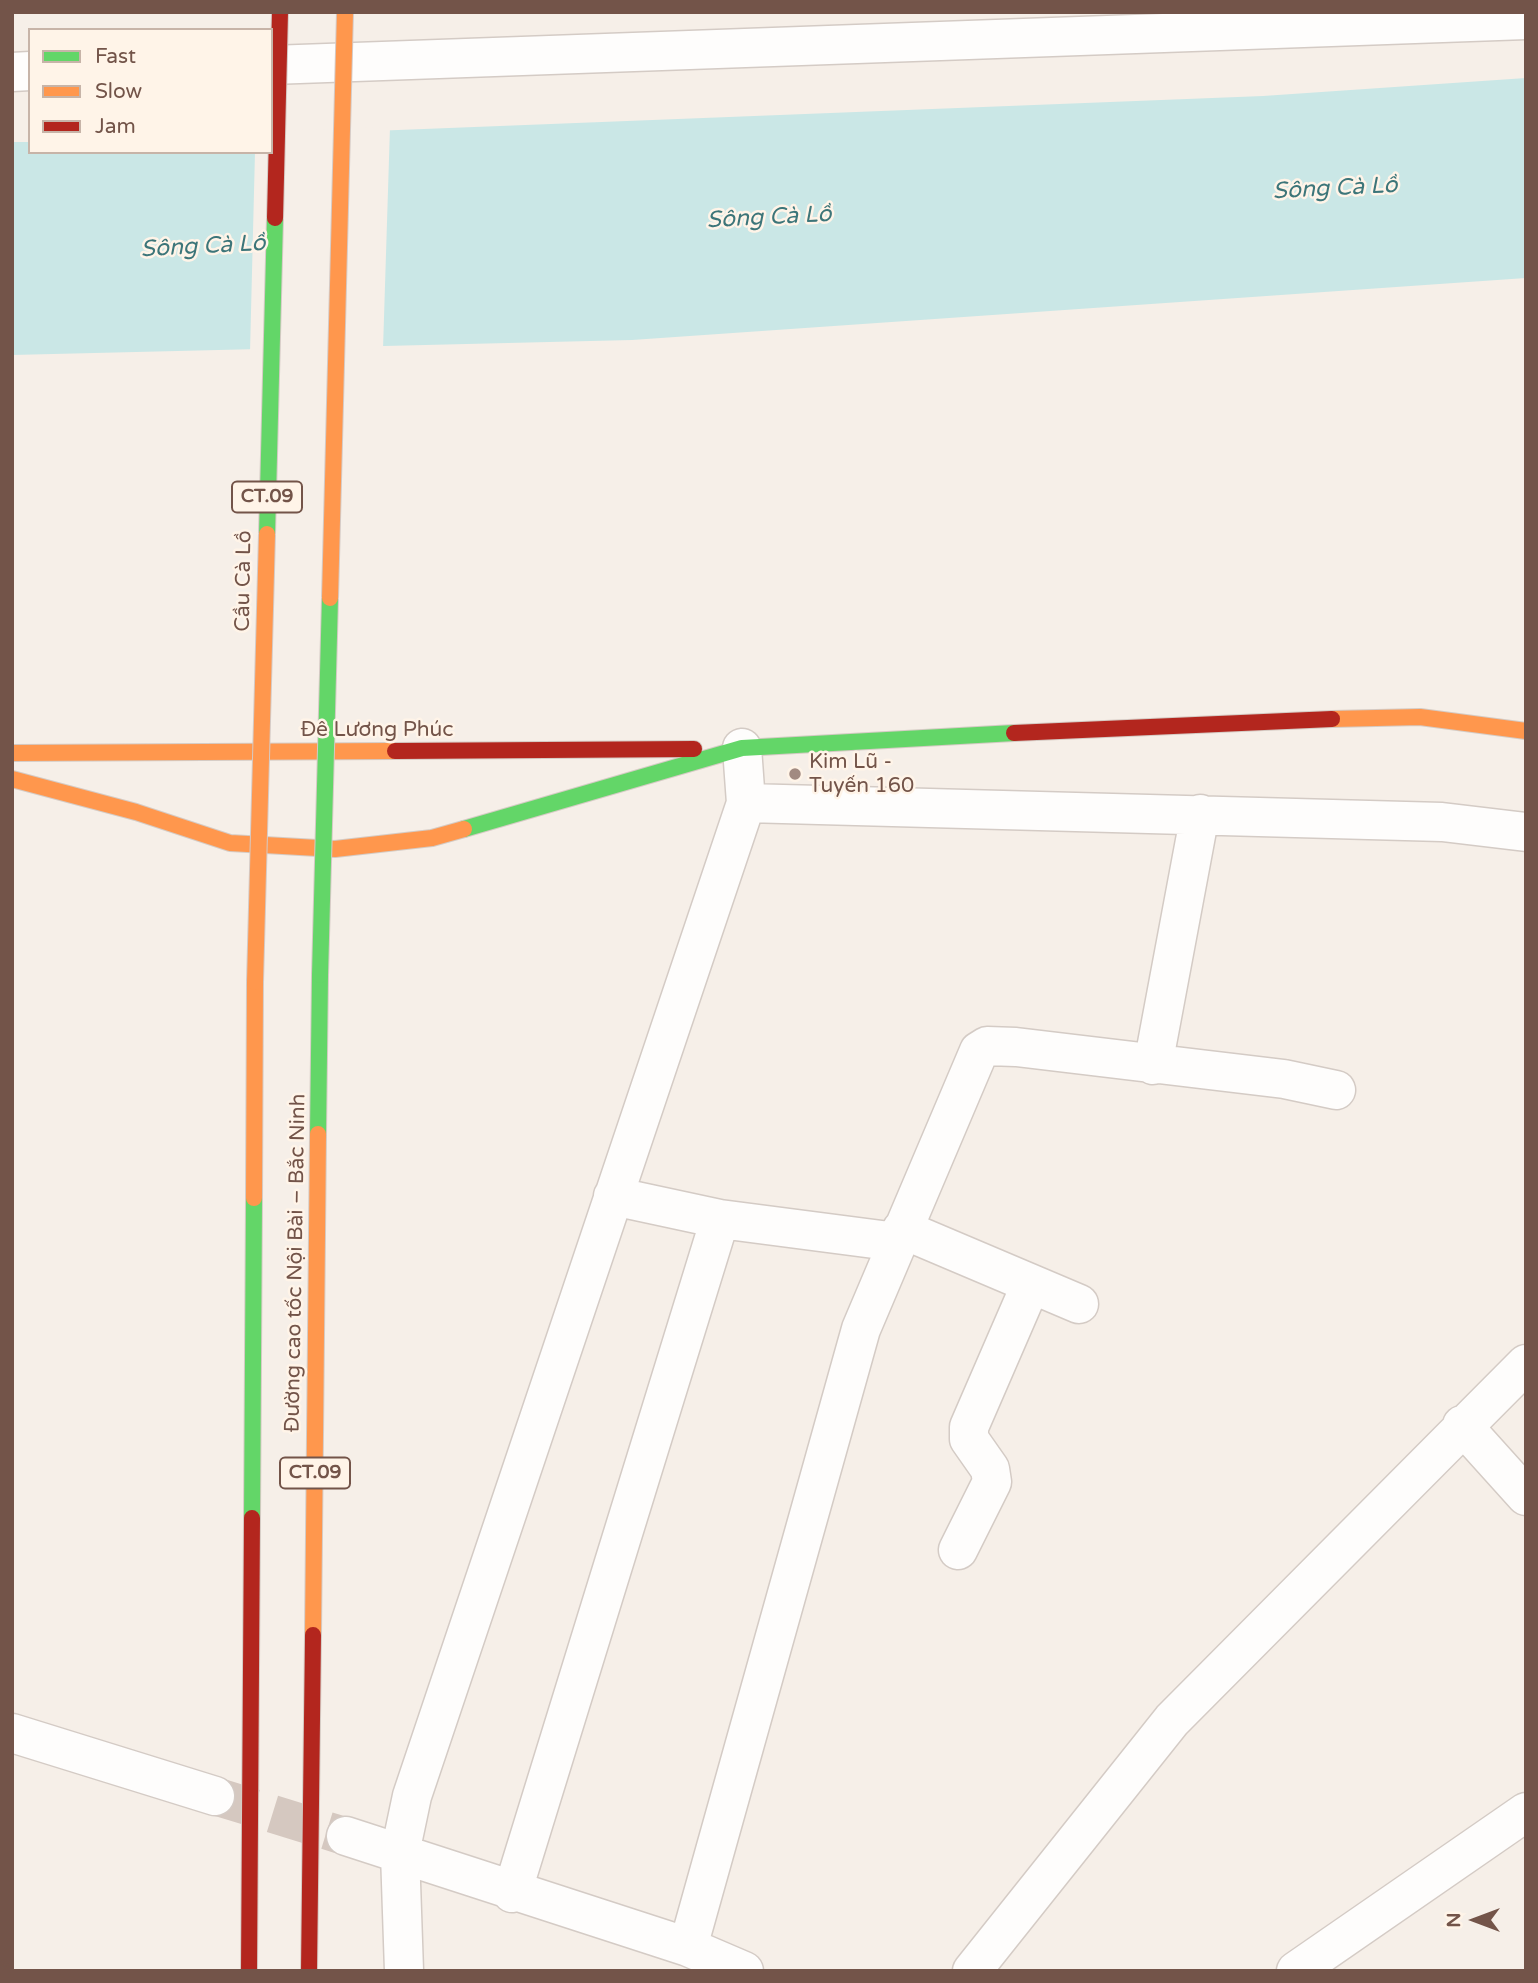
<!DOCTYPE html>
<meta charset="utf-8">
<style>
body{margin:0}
#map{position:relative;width:1538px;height:1983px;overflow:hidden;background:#f6efe8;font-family:"Varela Round",sans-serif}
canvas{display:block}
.frame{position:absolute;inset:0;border:14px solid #735449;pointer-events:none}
.legend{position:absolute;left:28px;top:28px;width:245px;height:126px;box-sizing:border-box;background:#fff4e8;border:2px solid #c7b4a8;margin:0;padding:9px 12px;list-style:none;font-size:21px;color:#735449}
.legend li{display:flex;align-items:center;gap:14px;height:35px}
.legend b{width:35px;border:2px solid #c7b4a8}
.north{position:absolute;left:1440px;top:1885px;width:70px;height:70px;-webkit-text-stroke:5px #fff4e8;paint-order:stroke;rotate:270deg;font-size:19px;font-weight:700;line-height:28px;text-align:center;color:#735449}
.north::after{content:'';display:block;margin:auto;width:24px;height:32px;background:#735449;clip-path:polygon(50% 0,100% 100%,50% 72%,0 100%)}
</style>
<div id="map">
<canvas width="1538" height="1983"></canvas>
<div class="frame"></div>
<ul class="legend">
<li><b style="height:9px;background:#63d668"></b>Fast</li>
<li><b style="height:9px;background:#ff974d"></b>Slow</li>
<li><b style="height:9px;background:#b3261e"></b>Jam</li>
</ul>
<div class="north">N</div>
</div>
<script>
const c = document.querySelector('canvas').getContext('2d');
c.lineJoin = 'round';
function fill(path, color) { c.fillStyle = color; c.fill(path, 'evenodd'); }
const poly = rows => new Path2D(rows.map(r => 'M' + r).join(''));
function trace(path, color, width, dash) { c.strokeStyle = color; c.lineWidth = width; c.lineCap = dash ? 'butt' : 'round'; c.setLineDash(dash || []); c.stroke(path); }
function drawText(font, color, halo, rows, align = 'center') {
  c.font = font + ' "Varela Round",sans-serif'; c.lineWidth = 5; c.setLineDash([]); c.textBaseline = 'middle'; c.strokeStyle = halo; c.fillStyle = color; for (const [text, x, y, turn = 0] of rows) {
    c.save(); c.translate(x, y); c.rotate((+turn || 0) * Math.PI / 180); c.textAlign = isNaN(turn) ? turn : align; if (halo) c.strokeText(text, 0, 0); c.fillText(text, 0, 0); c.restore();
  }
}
const water = poly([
 [1526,78,1526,278,632,340,12,355,12,142,30,142,30,152,271,152,271,135,1263,96]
]);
const pier = poly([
 [390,127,383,349,250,352,255,152,271,152,271,131]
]);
const streetTunnel = poly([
 [218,1797,341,1835]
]);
const street = poly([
 [271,65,1526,20],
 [12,72,30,71],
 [746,803,1442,822,1526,832],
 [1153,1065,1200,814],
 [613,1196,720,1219,897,1242],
 [902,1229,1079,1304],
 [1462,1425,1526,1496],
 [958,1550,992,1482,990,1469,969,1439,969,1427,1031,1284],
 [12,1733,215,1796],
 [346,1836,688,1947,744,1971],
 [512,1893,720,1219],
 [688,1947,861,1329,979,1051,987,1046,1016,1047,1284,1079,1336,1090],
 [404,1971,400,1853,412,1796,746,803,742,748],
 [972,1971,1172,1720,1526,1364],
 [1296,1971,1526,1812]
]);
const fast = poly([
 [464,829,742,748,1014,733],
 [318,1134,320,975],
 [252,1518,254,1198]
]);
const slow = poly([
 [1332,719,1420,717,1526,731],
 [12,753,395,751],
 [12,779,136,812,230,843,335,849,432,838,464,829],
 [254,1198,255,982],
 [313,1635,318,1134]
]);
const jam = poly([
 [1014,733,1332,719],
 [395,751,694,749],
 [249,1971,252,1518],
 [309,1971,313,1635]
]);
const fastBridge = poly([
 [267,534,275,218],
 [320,975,330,598]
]);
const slowBridge = poly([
 [330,598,345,12],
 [255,982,267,534]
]);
const jamBridge = poly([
 [275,218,280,12]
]);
const markers = [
 [795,774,7,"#a18a81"]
];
const shields = [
 [267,497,70],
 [315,1473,70]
];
const shieldNames = [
 ["CT.09",267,497],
 ["CT.09",315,1473]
];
const streetNames = [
 ["Cầu Cà Lồ",244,581,-89],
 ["Đê Lương Phúc",377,730],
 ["Đường cao tốc Nội Bài – Bắc Ninh",296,1263,-89]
];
const poiNames = [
 ["Kim Lũ -",809,762],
 ["Tuyến 160",809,786]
];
const waterNames = [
 ["Sông Cà Lồ",1335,189,-3],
 ["Sông Cà Lồ",769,218,-3],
 ["Sông Cà Lồ",203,247,-3]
];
fill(water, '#cae7e6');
fill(pier, '#f6efe8');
trace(streetTunnel, '#d5c8c0', 38, [38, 19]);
trace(street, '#d4cbc5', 41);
trace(fast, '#d5cbc4', 18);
trace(slow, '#d5cbc4', 18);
trace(jam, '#d5cbc4', 18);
trace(street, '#fefdfc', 38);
trace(fast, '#63d668', 16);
trace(slow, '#ff974d', 16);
trace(jam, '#b3261e', 16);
trace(fastBridge, '#d5cac5', 18, []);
trace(slowBridge, '#d5cac5', 18, []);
trace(jamBridge, '#d5cac5', 18, []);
trace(fastBridge, '#63d668', 16);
trace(slowBridge, '#ff974d', 16);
trace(jamBridge, '#b3261e', 16);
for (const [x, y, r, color] of markers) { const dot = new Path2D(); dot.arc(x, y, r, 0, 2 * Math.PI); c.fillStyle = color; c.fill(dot); trace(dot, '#fff4e8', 2.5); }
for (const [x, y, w] of shields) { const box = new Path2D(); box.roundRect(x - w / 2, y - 15.5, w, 31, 5); c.fillStyle = '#fff4e8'; c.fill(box); trace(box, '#735449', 2); }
drawText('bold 19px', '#735449', null, shieldNames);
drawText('21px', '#735449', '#fff4e8', streetNames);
drawText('21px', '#735449', '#fff4e8', poiNames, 'left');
drawText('italic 23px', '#3c7579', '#fff4e8', waterNames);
</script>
